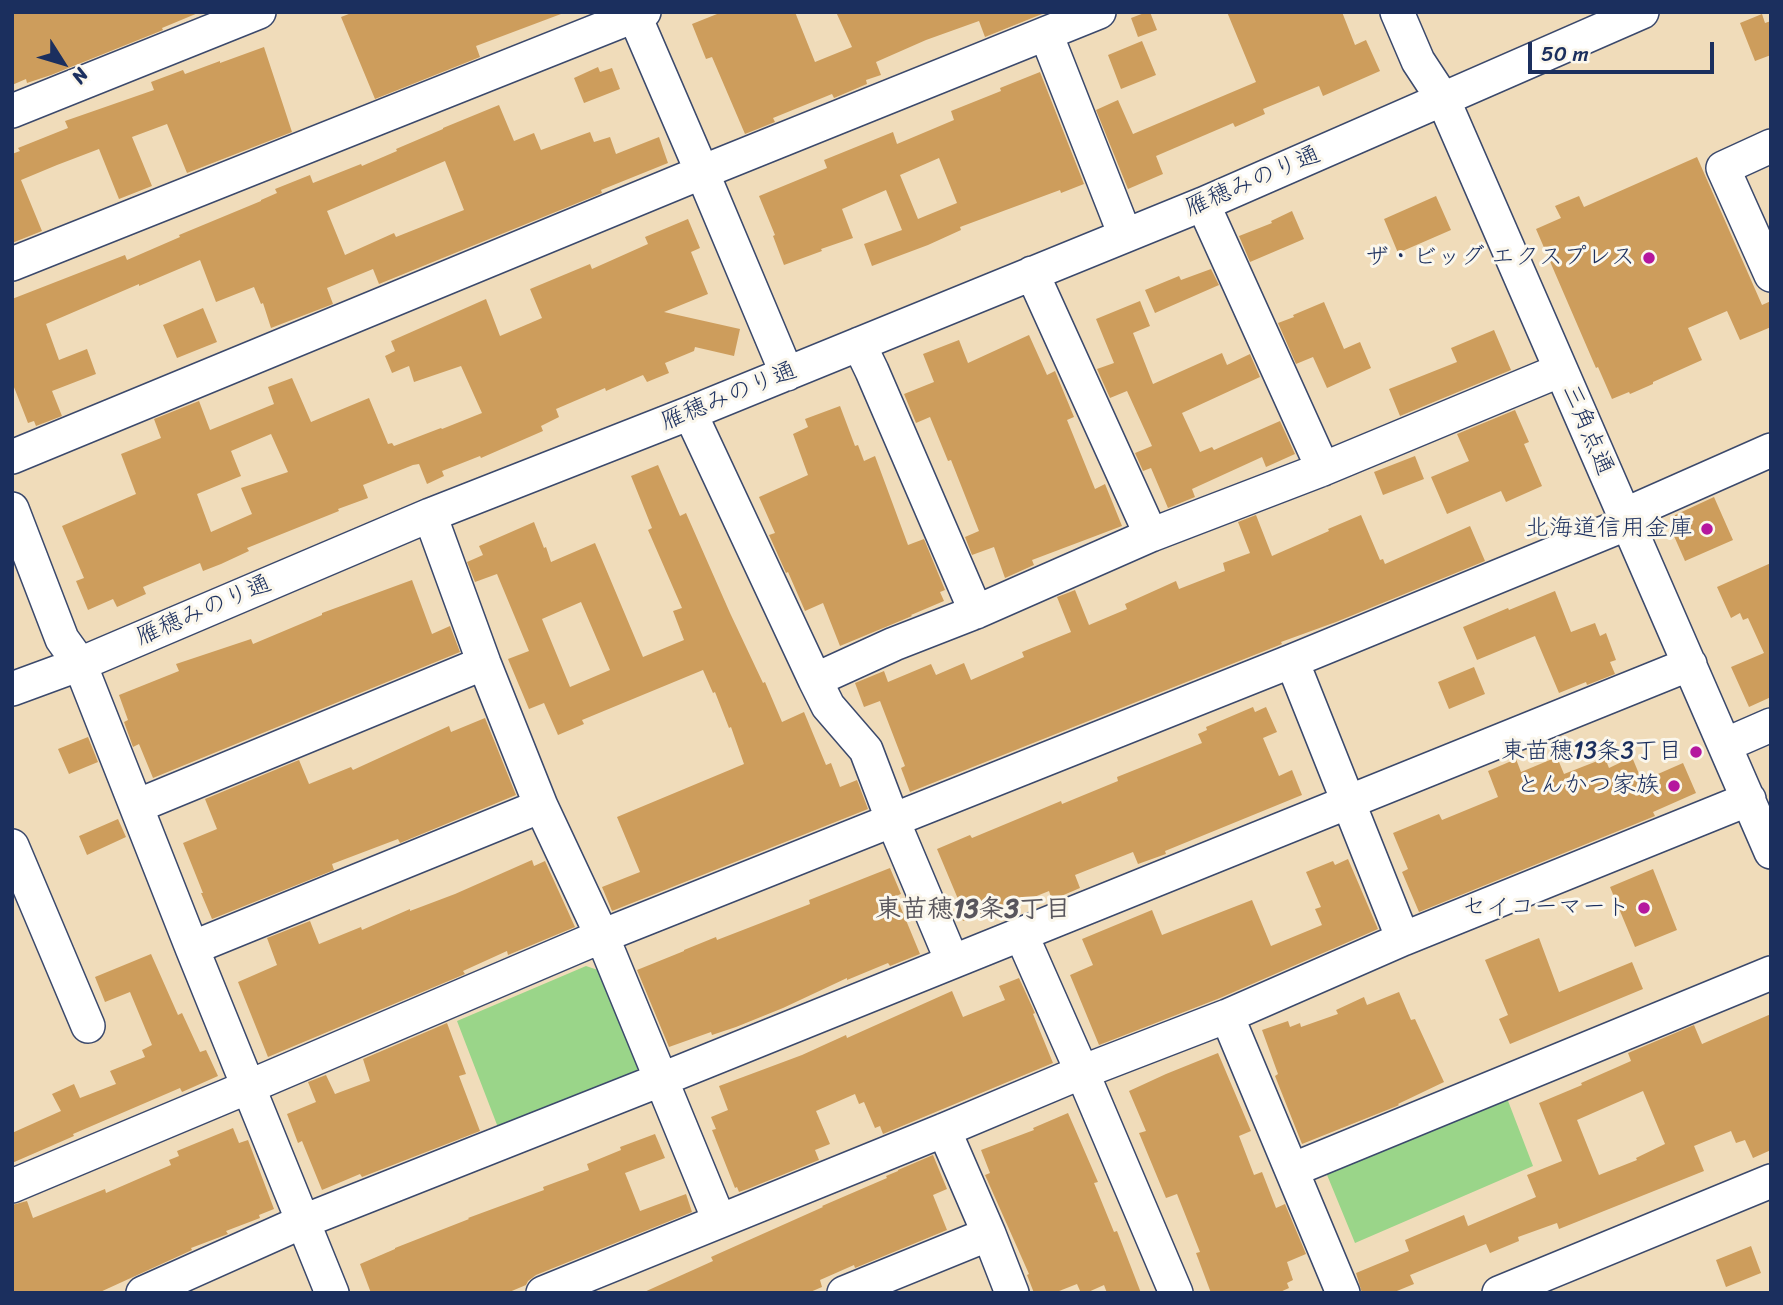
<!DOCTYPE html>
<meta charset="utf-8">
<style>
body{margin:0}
#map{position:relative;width:1783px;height:1305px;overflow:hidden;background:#f0dcba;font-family:Sriracha,sans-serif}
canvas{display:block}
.frame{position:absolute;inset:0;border:14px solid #1b2f5e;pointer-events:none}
.north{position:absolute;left:28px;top:28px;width:70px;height:70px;-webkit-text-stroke:5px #fbf7ec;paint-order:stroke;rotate:127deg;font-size:19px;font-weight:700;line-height:28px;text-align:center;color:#1b2f5e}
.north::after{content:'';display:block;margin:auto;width:24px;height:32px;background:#1b2f5e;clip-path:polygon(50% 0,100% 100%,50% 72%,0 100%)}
.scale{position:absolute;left:1528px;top:42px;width:186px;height:32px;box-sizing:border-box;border:4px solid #1b2f5e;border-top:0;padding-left:9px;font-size:21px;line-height:24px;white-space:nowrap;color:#1b2f5e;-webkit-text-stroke:5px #fbf7ec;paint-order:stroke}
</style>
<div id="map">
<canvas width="1783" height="1305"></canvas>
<div class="frame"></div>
<div class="north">N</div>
<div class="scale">50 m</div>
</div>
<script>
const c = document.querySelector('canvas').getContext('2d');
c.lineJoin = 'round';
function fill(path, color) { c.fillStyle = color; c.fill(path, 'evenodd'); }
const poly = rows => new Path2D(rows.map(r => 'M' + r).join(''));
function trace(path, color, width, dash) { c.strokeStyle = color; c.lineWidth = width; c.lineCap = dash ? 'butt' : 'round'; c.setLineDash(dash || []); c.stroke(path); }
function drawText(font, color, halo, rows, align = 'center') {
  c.font = font + ' Sriracha,"Klee One",sans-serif'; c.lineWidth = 6; c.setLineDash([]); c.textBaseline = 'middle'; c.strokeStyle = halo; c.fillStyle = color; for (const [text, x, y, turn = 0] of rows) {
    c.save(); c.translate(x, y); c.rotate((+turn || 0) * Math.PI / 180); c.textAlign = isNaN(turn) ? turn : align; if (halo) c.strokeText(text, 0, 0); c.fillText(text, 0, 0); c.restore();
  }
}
const green = poly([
 [586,966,601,971,641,1063,633,1077,499,1130,457,1021],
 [1505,1093,1533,1166,1355,1243,1325,1170]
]);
const building = poly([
 [12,12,198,12,198,13,162,28,163,30,51,75,27,83,26,79,12,85],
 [354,12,560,12,561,14,476,46,480,57,375,99,341,17],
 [722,12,795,12,815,62,852,47,836,12,1047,12,985,37,979,21,926,40,876,62,881,75,866,80,867,84,834,98,832,94,773,118,775,122,745,134,712,57,706,59,692,24],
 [1147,12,1150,12,1157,30,1138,37,1131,18],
 [1227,12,1342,12,1355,45,1366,40,1380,71,1323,96,1319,86,1263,109,1265,114,1235,127,1233,123,1156,156,1163,174,1128,189,1096,110,1118,100,1133,134,1256,82],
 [1762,14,1765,23,1771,21,1771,55,1755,61,1740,23],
 [1142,41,1156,75,1121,89,1108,55],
 [264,47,292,132,187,173,167,124,132,137,152,186,119,199,99,149,57,165,21,180,42,231,12,243,12,154,20,151,18,148,68,128,65,121,154,90,151,82,183,70,185,74,220,61,220,63],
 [598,67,600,72,612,68,620,89,584,103,574,78],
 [1040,72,1084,184,1061,193,1060,190,960,227,961,230,928,245,872,266,864,244,902,230,886,190,842,209,853,238,821,249,822,251,784,265,773,236,775,235,759,196,827,168,824,160,893,132,897,144,954,120,951,111,1001,91,1000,88],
 [939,158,957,203,918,219,900,175],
 [499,105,514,141,534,133,541,150,590,132,594,142,610,137,616,154,659,137,668,163,601,190,602,193,379,284,373,269,327,288,333,304,271,328,263,303,261,304,254,287,216,302,200,260,139,286,139,284,46,324,59,360,87,349,96,374,52,391,62,416,36,426,34,421,28,423,12,382,12,299,125,255,127,260,180,237,179,235,261,201,261,200,277,193,275,189,310,175,313,183,361,164,362,166,397,151,396,149,443,129,443,128],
 [445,161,464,210,396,237,394,233,345,255,327,211],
 [1697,157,1762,305,1771,301,1771,327,1740,340,1727,311,1688,328,1702,360,1653,382,1653,384,1630,394,1629,392,1612,399,1598,367,1596,368,1536,229,1561,218,1555,206,1579,196,1584,207],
 [1436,196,1451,230,1398,253,1384,219],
 [1292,211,1304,239,1250,262,1239,236,1272,223,1271,221],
 [688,219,700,248,691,252,708,294,664,312,740,329,734,356,695,347,694,351,665,363,669,373,647,382,643,375,606,391,605,388,556,409,559,417,541,426,543,431,481,458,480,456,442,471,444,476,427,484,419,464,413,465,363,485,368,498,338,509,339,511,247,548,249,551,221,564,203,571,200,563,143,587,146,594,117,607,113,599,88,610,76,581,84,578,62,526,136,494,121,454,161,438,154,419,199,401,210,430,274,404,268,387,292,378,311,422,369,398,388,444,392,443,394,446,441,428,442,429,482,413,461,366,414,382,409,366,392,373,385,356,395,351,391,341,486,299,500,336,542,318,530,289,590,264,592,269,648,244,645,237],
 [271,434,288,472,241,488,252,514,211,532,197,494,241,476,231,451],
 [1211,269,1219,285,1155,313,1145,290,1179,276,1181,280],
 [1140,301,1150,326,1133,333,1153,384,1222,353,1227,365,1250,354,1260,377,1182,413,1200,452,1212,447,1214,450,1280,421,1295,454,1266,467,1262,457,1192,489,1195,497,1168,508,1151,468,1143,471,1135,453,1152,446,1127,391,1110,398,1097,369,1114,363,1096,319],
 [1324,302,1344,349,1360,342,1371,368,1327,388,1313,357,1296,364,1278,323,1294,317,1293,315],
 [203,308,217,342,177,358,163,325],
 [1494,330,1511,370,1400,416,1389,389,1457,362,1451,348],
 [1029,335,1047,375,1055,371,1074,417,1067,420,1095,489,1105,484,1122,526,1032,560,1034,565,1005,578,994,547,972,555,965,537,979,531,951,460,948,461,930,417,916,423,904,394,934,382,923,354,959,340,968,363],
 [840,406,855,446,858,445,864,461,875,456,908,545,924,539,945,590,940,592,944,601,911,615,912,616,840,646,823,603,805,611,788,572,786,573,769,535,775,533,759,497,808,475,793,434,808,427,805,419],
 [1515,410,1529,442,1524,444,1542,486,1506,502,1501,491,1447,514,1431,477,1469,461,1457,434],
 [1415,456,1424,479,1383,495,1374,472],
 [658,465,680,516,686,513,730,613,763,683,765,682,782,722,804,712,826,765,831,763,840,787,857,780,868,809,612,911,602,887,640,872,617,817,744,764,731,727,729,728,715,692,713,693,703,670,582,720,584,724,558,735,544,703,529,709,508,659,529,651,497,574,475,582,467,562,483,555,479,546,534,522,544,548,546,547,551,562,595,543,643,657,684,640,673,611,682,608,648,530,652,528,631,476],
 [581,602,610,670,570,687,542,619],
 [1714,497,1733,540,1685,561,1670,527,1675,515],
 [1256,515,1272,556,1329,531,1328,529,1361,515,1380,560,1383,559,1385,564,1470,526,1485,561,1336,622,1281,642,1282,644,910,792,901,768,905,766,880,701,864,707,855,683,884,671,888,682,931,664,936,675,964,663,971,680,1024,657,1022,652,1071,632,1057,597,1065,594,1075,590,1089,625,1127,609,1125,604,1176,581,1179,589,1225,571,1223,563,1250,553,1238,522],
 [1771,563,1771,697,1749,707,1731,667,1764,653,1748,618,1743,620,1740,613,1731,618,1717,587],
 [412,580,432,634,450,626,460,652,153,778,139,744,133,747,124,722,128,720,119,695,179,671,176,664,251,639,253,644,322,615,322,613],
 [1555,591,1571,632,1595,623,1600,636,1606,633,1616,660,1610,662,1615,674,1587,685,1586,682,1559,693,1535,636,1477,660,1463,627,1508,608,1509,610],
 [1474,667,1485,694,1449,709,1438,682],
 [1253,707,1255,712,1266,707,1277,732,1263,738,1279,776,1292,770,1302,795,1165,851,1166,854,1138,864,1133,852,1075,875,1080,888,1052,900,1049,891,1012,906,1011,903,963,921,955,900,958,899,937,849,970,835,972,838,1061,801,1062,804,1118,781,1117,777,1202,743,1198,734,1207,730,1206,727],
 [485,718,516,795,400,843,398,839,332,864,334,870,212,919,201,893,203,893,183,843,217,829,205,799,299,760,309,784,351,767,353,770,449,726,451,732],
 [88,737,98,762,69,774,58,749],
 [1557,757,1564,774,1605,758,1609,768,1632,757,1642,781,1683,763,1696,793,1653,812,1655,816,1419,912,1402,872,1408,869,1393,833,1439,814,1442,820,1498,797,1488,771,1516,759,1521,772],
 [118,819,126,837,87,855,79,836],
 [1348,859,1378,929,1220,998,1099,1045,1070,975,1093,965,1082,939,1152,910,1162,935,1252,900,1271,946,1322,925,1315,909,1321,907,1306,872,1333,861,1335,865],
 [532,860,534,866,545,861,575,927,508,955,507,951,463,971,465,974,268,1057,238,982,277,965,267,938,310,921,319,944,361,927,362,930,410,909,410,911,455,894],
 [890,868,901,894,896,896,920,954,890,966,888,963,847,980,847,978,783,1008,736,1027,712,1035,711,1032,669,1047,637,970,684,951,684,950,716,937,717,940,810,904,809,900],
 [1653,869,1677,930,1635,947,1610,887],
 [1539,938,1559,992,1632,962,1643,989,1510,1044,1499,1019,1508,1015,1485,960],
 [151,954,178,1015,182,1013,200,1052,206,1050,218,1076,182,1092,180,1088,73,1134,74,1136,12,1163,12,1133,61,1111,52,1094,74,1084,80,1098,116,1084,110,1071,145,1057,142,1050,152,1045,130,992,105,1002,95,977],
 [1019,978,1035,1013,1033,1014,1053,1063,883,1134,880,1126,875,1128,864,1102,859,1104,855,1094,816,1111,830,1144,815,1150,819,1160,750,1188,739,1192,737,1187,735,1188,712,1130,716,1129,711,1117,728,1110,719,1086,802,1055,846,1035,847,1038,952,991,963,1017,1005,1000,999,986],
 [1399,992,1411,1020,1415,1019,1444,1082,1398,1104,1399,1105,1397,1106,1302,1144,1275,1076,1278,1074,1262,1030,1288,1021,1290,1027,1300,1023,1301,1027,1338,1014,1336,1010,1364,997,1367,1005],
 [1771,1014,1771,1150,1753,1158,1745,1140,1736,1143,1731,1131,1694,1146,1704,1171,1559,1229,1557,1223,1518,1237,1519,1241,1490,1253,1486,1244,1410,1275,1414,1284,1392,1293,1362,1293,1356,1273,1409,1251,1405,1240,1464,1215,1468,1226,1536,1197,1527,1175,1562,1161,1539,1103,1582,1085,1581,1083,1631,1061,1628,1053,1694,1025,1702,1044],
 [1643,1091,1665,1144,1636,1158,1637,1160,1599,1175,1577,1120],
 [447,1023,466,1074,459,1076,480,1131,362,1177,360,1174,322,1190,302,1141,298,1143,287,1114,316,1102,308,1082,326,1075,335,1094,370,1081,363,1059],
 [1218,1053,1251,1131,1239,1136,1254,1175,1262,1172,1276,1208,1285,1204,1306,1254,1287,1262,1293,1280,1287,1283,1289,1288,1278,1293,1211,1293,1196,1253,1200,1252,1177,1194,1166,1198,1139,1133,1146,1131,1129,1091,1166,1074],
 [1068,1113,1098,1182,1094,1183,1114,1232,1117,1231,1141,1293,1107,1293,1104,1285,1086,1293,1081,1293,1077,1284,1054,1293,1034,1293,1027,1275,1029,1274,985,1175,990,1173,981,1150,1034,1130,1033,1128],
 [233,1128,239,1143,248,1140,274,1209,259,1215,260,1218,226,1231,228,1234,191,1248,192,1250,98,1293,12,1293,12,1205,27,1201,33,1218,105,1189,106,1193,152,1173,171,1165,169,1160,179,1156,177,1151],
 [655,1134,665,1158,625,1173,640,1211,686,1194,692,1212,536,1275,528,1281,526,1285,507,1293,371,1293,360,1264,395,1249,395,1248,469,1219,468,1218,544,1190,543,1187,589,1170,587,1164,621,1150,620,1147],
 [933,1155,947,1189,933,1195,947,1230,855,1268,854,1265,820,1280,822,1287,808,1293,642,1293,713,1261,711,1257,823,1207,822,1206,887,1178,886,1176,898,1171,898,1170],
 [1751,1246,1761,1273,1726,1287,1716,1260]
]);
const minor = poly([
 [633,12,702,172,787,374],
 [1397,12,1418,61,1443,99,1771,852],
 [1046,34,1125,235],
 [12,111,259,12],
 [1771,146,1723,168,1771,275],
 [1203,204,1323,469],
 [12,264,644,12],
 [1032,273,1151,535],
 [859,344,872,371,976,612],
 [690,413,815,680,828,706,866,750,893,821,952,961],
 [12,457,717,166,1099,12],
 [12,509,62,639,80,664,192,948,332,1293],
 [430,515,484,663,541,806,602,936,719,1220],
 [1624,515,1771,450],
 [1292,661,1403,939],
 [815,680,894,644,976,612,1151,535,1323,469,1561,370],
 [12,689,80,664,430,515,690,413,1203,204,1642,12],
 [1725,745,1771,725],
 [137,806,484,663],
 [12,846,88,1026],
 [1021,934,1082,1072,1176,1293],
 [192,948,541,806],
 [1227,1016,1343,1293],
 [944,1130,989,1234,1012,1293],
 [1292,1170,1771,973],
 [12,1186,248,1087,602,936,1292,661,1628,523],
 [143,1293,304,1221,660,1080,1690,664],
 [543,1293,944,1130,1082,1072,1227,1016,1403,939,1749,799],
 [844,1293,989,1234],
 [1499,1293,1771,1181]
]);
const markers = [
 [1649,258,7,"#b5179e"],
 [1707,529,7,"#b5179e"],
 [1696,752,7,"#b5179e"],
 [1674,786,7,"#b5179e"],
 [1644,908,7,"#b5179e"]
];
const streetNames = [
 ["雁穂みのり通",1253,182,-23],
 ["雁穂みのり通",729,397,-22],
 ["三角点通",1587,430,67],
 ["雁穂みのり通",204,611,-23]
];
const poiNames = [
 ["ザ・ビッグ エクスプレス",1635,258],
 ["北海道信用金庫",1693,529],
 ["東苗穂13条3丁目",1682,752],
 ["とんかつ家族",1660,786],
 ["セイコーマート",1630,908]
];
const neighbourhoodNames = [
 ["東苗穂13条3丁目",973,910]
];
fill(green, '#9ad589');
fill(building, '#cd9d5c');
trace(minor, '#3b496c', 36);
trace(minor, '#fff', 33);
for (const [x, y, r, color] of markers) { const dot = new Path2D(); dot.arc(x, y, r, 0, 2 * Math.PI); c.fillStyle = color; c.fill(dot); trace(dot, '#fbf7ec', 2.5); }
drawText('24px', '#1b2f5e', '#fbf7ec', streetNames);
drawText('24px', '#1b2f5e', '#fbf7ec', poiNames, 'right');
drawText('bold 26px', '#59565d', '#fbf7ec', neighbourhoodNames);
</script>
